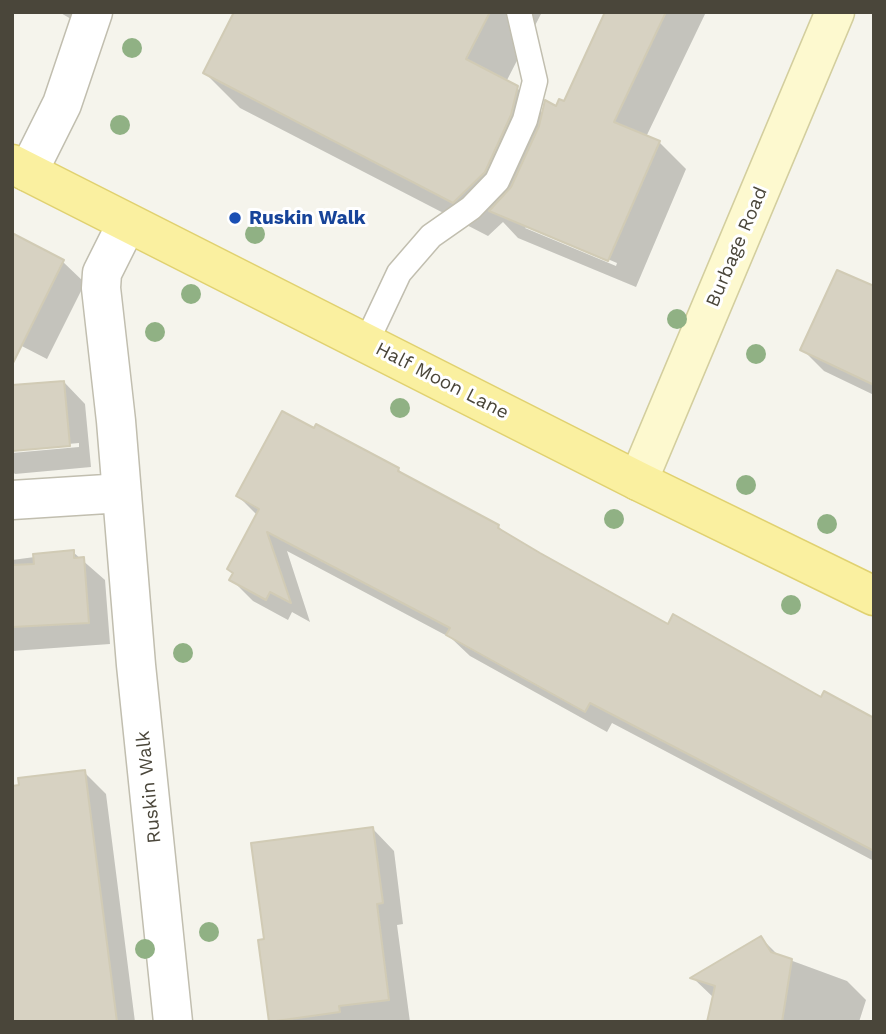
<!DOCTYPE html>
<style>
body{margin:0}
#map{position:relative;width:886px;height:1034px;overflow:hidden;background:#f5f4ec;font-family:"Work Sans",sans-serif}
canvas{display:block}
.frame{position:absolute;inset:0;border:14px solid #4a463a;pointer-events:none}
</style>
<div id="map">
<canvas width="886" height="1034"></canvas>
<div class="frame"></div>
</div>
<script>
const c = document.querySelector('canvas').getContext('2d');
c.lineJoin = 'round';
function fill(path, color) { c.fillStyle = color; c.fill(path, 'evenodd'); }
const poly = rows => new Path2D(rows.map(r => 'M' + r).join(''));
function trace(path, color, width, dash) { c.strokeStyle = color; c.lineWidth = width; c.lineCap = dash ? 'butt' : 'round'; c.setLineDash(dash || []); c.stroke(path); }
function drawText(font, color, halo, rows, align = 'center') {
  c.font = font + ' "Work Sans",sans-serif'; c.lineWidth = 6; c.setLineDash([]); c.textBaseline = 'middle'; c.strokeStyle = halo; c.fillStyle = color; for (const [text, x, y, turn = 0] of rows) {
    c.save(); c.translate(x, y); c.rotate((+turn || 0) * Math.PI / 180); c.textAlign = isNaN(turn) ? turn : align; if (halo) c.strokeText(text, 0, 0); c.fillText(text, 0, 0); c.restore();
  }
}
const shadow = poly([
 [59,12,84,12,78,23],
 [236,12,542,12,506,82,517,88,544,114,565,103,607,12,706,12,646,137,659,142,686,169,636,287,518,238,503,222,488,236,240,108,205,73],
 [528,225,617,263,616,266,525,228],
 [63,262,85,283,47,359,12,341],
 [874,288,874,395,824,371,802,349],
 [64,382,85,404,91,467,15,474,12,471,12,453,79,447,79,443,12,449],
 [398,469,407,478,498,526,508,536,669,626,874,725,874,861,612,723,607,732,470,656,451,638,287,551,310,622,292,612,288,620,253,601,232,580,234,574,229,569,258,516,238,496],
 [73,552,105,580,110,644,12,651,12,560],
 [84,772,106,794,135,1022,12,1022],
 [373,829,394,851,403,924,397,925,410,1022,271,1022,266,941],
 [761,938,779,956,847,981,866,1000,859,1022,708,1022,714,998,693,978]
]);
const building = poly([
 [234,12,490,12,466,59,518,86,511,115,485,172,453,203,203,73,234,12],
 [605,12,666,12,614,122,660,141,608,261,489,211,511,187,539,126,545,100,556,106,559,99,564,101,605,12],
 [12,233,64,260,12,365,12,233],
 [837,270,874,286,874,385,800,350,837,270],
 [64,381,70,446,12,451,12,385,64,381],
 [282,411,314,428,316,424,399,468,398,471,499,525,498,528,540,553,668,624,673,614,821,697,824,691,874,718,874,851,590,703,585,712,446,635,450,628,267,532,291,603,270,592,266,600,229,580,233,573,227,569,259,509,236,496,282,411],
 [74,550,74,558,84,557,89,623,12,627,12,565,34,564,33,554,74,550],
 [85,770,117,1022,12,1022,12,786,19,785,18,778,85,770],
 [373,827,383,903,377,904,389,1000,339,1006,340,1012,269,1022,258,940,264,939,251,843,373,827],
 [761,936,771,952,792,959,782,1022,707,1022,715,986,690,978,761,936]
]);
const lane = poly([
 [366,343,399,273,431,236,471,208,497,181,525,120,535,81,519,12]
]);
const street = poly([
 [28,172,62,104,93,12],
 [127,223,102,273,101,288,116,421,136,665,173,1022],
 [12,500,122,493]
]);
const secondary = poly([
 [638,481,835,12]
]);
const primary = poly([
 [12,164,638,481,874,596]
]);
const trees = [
 [132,48],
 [120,125],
 [255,234],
 [191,294],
 [677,319],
 [155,332],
 [756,354],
 [400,408],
 [746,485],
 [614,519],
 [827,524],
 [791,605],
 [183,653],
 [209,932],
 [145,949]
];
const markers = [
 [235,218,7,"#1a4fb4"]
];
const transitNames = [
 ["Ruskin Walk",249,218]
];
const streetNames = [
 ["Burbage Road",737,247,-67],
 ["Half Moon Lane",442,381,27],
 ["Ruskin Walk",149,787,-96]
];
fill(shadow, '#0003');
fill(building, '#d7d2c2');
trace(building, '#d1cbb5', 2);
trace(lane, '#c1beaf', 27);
trace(street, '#c1beaf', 41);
trace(secondary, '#d3ce9e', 41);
trace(primary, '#e0d170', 41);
trace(lane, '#fff', 24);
trace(street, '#fff', 38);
trace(secondary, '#fdf9cf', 38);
trace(primary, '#faf0a0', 38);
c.fillStyle = '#90b184';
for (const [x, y] of trees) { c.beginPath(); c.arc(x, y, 10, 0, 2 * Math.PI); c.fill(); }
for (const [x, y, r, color] of markers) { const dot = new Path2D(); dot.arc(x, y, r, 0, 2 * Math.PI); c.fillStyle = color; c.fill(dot); trace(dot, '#fff', 2.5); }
drawText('bold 19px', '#164399', '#fff', transitNames, 'left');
drawText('19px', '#4a463a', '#fff', streetNames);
</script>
